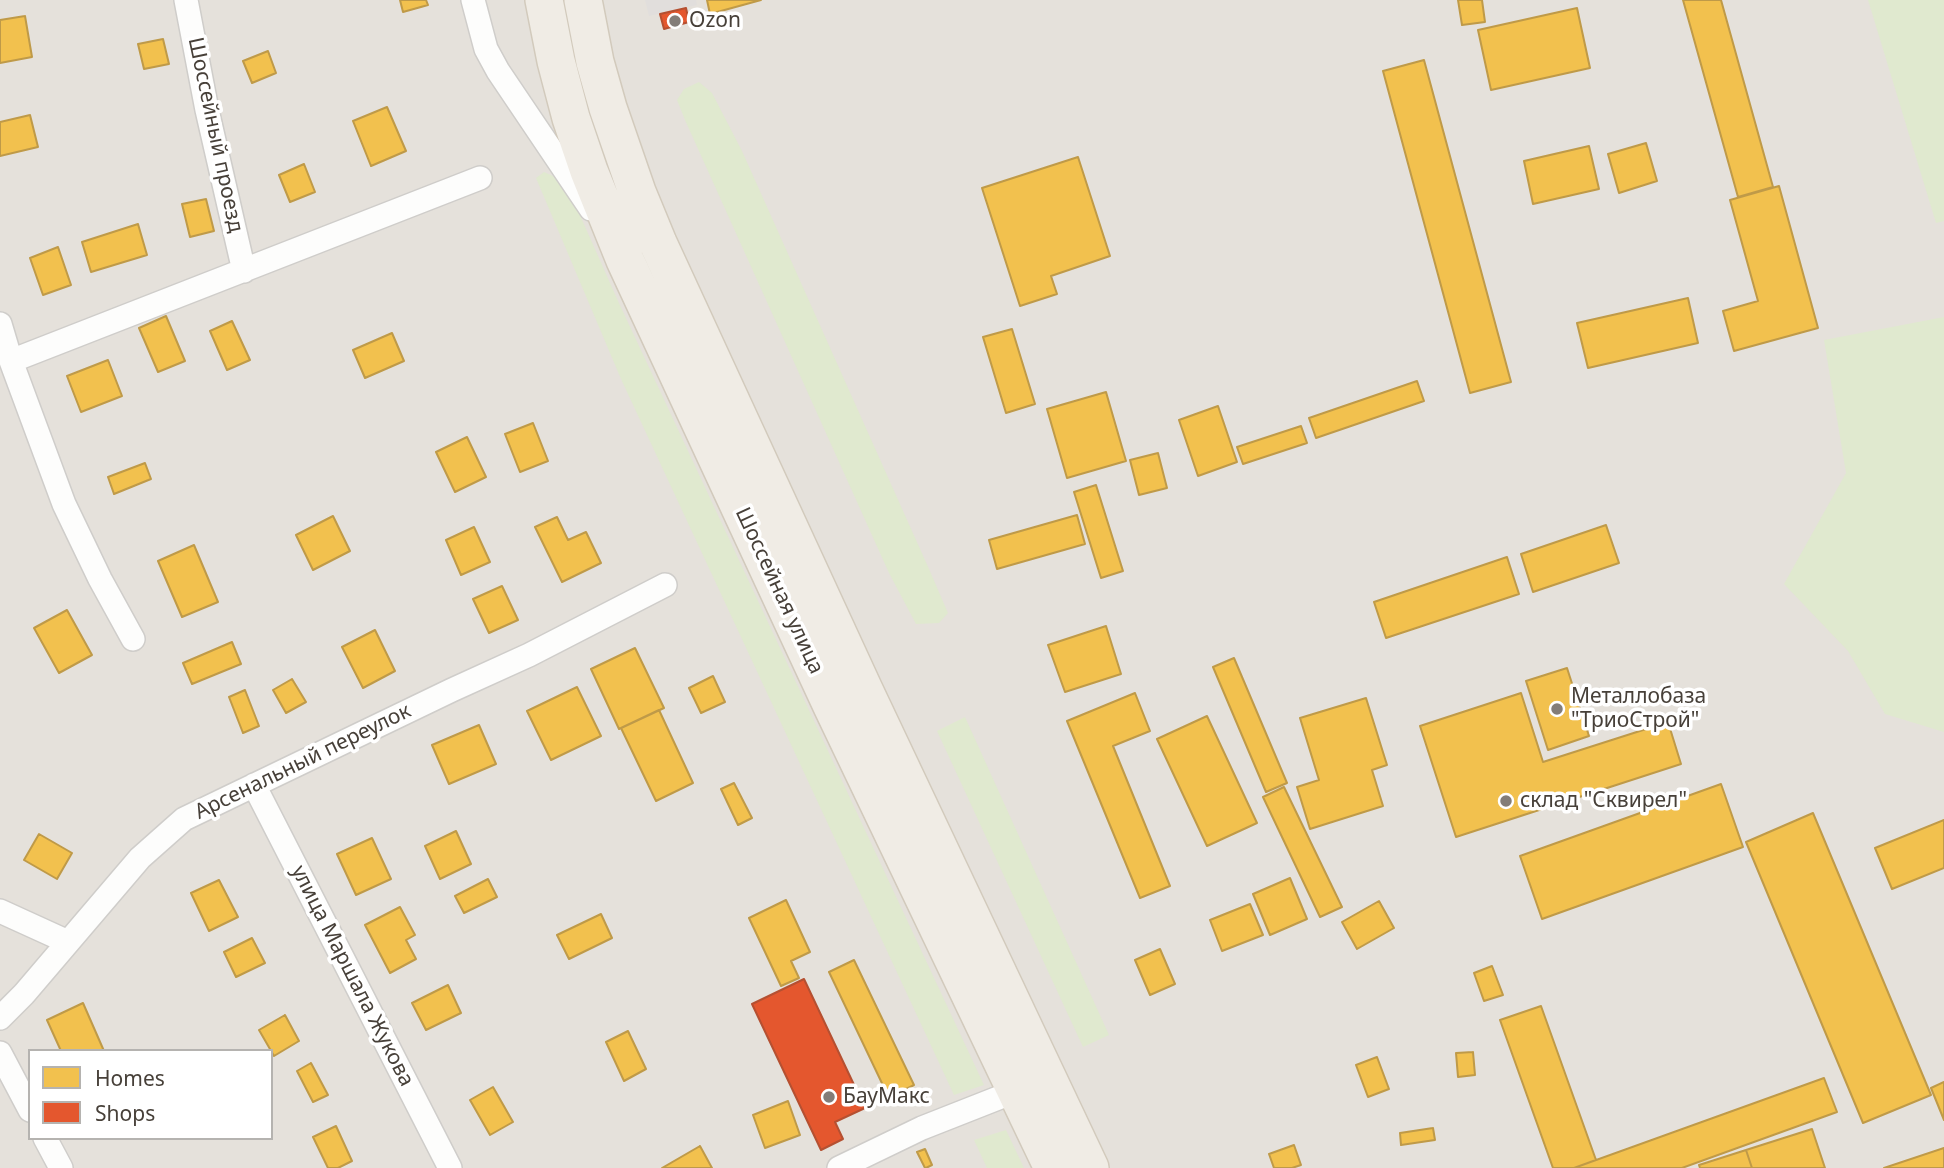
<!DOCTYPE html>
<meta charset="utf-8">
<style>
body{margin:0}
#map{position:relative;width:1944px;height:1168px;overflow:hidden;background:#f2efec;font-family:"Noto Sans",sans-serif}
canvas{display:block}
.legend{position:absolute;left:28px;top:1049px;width:245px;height:91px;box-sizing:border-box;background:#fff;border:2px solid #b5b3b0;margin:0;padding:9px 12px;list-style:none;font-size:21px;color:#474039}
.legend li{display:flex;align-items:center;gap:14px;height:35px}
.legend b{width:35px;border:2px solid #b5b3b0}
</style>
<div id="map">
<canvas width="1944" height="1168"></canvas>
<ul class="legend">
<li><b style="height:19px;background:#f2c14e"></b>Homes</li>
<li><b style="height:19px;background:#e4572e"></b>Shops</li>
</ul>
</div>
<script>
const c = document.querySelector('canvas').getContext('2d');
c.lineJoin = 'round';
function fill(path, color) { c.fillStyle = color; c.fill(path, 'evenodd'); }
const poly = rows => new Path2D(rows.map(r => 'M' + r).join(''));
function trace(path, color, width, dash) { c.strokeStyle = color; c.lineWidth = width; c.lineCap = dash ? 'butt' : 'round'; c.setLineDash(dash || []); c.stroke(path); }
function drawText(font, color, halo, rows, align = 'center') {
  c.font = font + ' "Noto Sans",sans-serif'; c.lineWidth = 7; c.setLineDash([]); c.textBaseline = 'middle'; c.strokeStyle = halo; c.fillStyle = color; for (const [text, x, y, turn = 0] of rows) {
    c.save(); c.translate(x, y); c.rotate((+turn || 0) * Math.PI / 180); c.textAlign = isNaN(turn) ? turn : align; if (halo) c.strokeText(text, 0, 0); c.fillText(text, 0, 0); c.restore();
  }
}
const residential = poly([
 [0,0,1944,0,1944,1168,0,1168],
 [30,1051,271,1051,271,1138,30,1138]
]);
const green = poly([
 [1868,0,1944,0,1944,221,1936,223],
 [699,82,712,93,742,151,929,569,948,613,939,623,916,624,889,573,685,120,677,100,684,89],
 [544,172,562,180,575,204,618,301,984,1085,954,1095,621,379,536,178],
 [1944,317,1944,732,1885,714,1848,651,1784,584,1846,473,1824,340],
 [965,717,1109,1035,1083,1047,937,731],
 [1006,1130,1024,1168,987,1168,974,1140]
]);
const parking = poly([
 [645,0,696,0,697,5,649,16]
]);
const homes = poly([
 [400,0,426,0,428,5,403,12,400,0],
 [761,0,710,14,707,0,761,0],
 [1458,0,1482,0,1485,22,1462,25,1458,0],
 [1683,0,1721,0,1773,187,1738,197,1683,0],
 [1577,8,1590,68,1491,90,1478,30,1577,8],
 [25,16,32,57,0,63,0,20,25,16],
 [163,39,169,64,144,69,138,44,163,39],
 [268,51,276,73,252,83,243,61,268,51],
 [1424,60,1511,382,1470,393,1383,71,1424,60],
 [387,107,406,151,371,166,353,121,387,107],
 [30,115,38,147,0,156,0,122,30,115],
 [1646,143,1657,181,1619,193,1608,154,1646,143],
 [1589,146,1599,189,1533,204,1524,161,1589,146],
 [1078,157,1110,256,1051,276,1057,294,1020,306,982,188,1078,157],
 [304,164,315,192,290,202,279,175,304,164],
 [1779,186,1818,328,1734,351,1723,311,1758,301,1730,200,1779,186],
 [206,199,214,231,190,237,182,204,206,199],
 [138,224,147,255,91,272,82,242,138,224],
 [58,247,71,285,43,295,30,258,58,247],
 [1688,298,1698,343,1588,368,1577,323,1688,298],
 [166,316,185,361,158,372,139,328,166,316],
 [232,321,250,360,227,370,210,331,232,321],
 [1012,329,1035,404,1006,413,983,337,1012,329],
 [392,333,404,361,365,378,353,350,392,333],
 [108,360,122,396,81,412,67,376,108,360],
 [1417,381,1424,401,1316,438,1309,418,1417,381],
 [1106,392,1126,461,1067,478,1047,409,1106,392],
 [1218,406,1237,462,1198,476,1179,420,1218,406],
 [533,423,548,461,520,472,505,434,533,423],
 [1301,426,1307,443,1243,464,1237,447,1301,426],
 [467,437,486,477,455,492,436,452,467,437],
 [1158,453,1167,488,1139,495,1130,460,1158,453],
 [145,463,151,479,114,494,108,477,145,463],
 [1096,485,1123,571,1101,578,1074,492,1096,485],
 [1077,515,1085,544,997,569,989,540,1077,515],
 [333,516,350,551,313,570,296,535,333,516],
 [557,517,568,540,586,532,601,563,562,582,535,527,557,517],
 [1606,525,1619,563,1533,592,1521,554,1606,525],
 [474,527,490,562,461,575,446,540,474,527],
 [194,545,218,602,182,617,158,561,194,545],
 [1507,557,1519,594,1386,638,1374,602,1507,557],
 [502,586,518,620,489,633,473,599,502,586],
 [67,610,92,655,59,673,34,628,67,610],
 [1106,626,1121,674,1065,692,1048,645,1106,626],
 [375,630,395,671,363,688,342,647,375,630],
 [232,642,241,664,192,684,183,663,232,642],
 [635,648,664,708,619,729,591,669,635,648],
 [1234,658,1287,783,1266,792,1213,667,1234,658],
 [1567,668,1589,736,1548,750,1526,681,1567,668],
 [713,676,725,702,701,713,689,688,713,676],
 [292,679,306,702,286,713,273,690,292,679],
 [577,687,601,736,551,760,527,711,577,687],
 [245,690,259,726,243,733,229,697,245,690],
 [1135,693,1150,731,1113,746,1170,886,1140,898,1067,721,1135,693],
 [1521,693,1543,762,1668,722,1681,764,1456,837,1420,726,1521,693],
 [1366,698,1387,765,1372,770,1383,806,1310,829,1297,787,1319,780,1300,718,1366,698],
 [659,710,693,783,656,801,621,728,659,710],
 [1207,716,1257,823,1207,846,1157,739,1207,716],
 [479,725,496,764,449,784,432,745,479,725],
 [734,783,752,818,738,825,721,789,734,783],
 [1721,784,1743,847,1542,919,1520,856,1721,784],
 [1284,787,1342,907,1320,917,1263,797,1284,787],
 [1813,813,1931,1095,1863,1123,1746,842,1813,813],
 [1944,820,1944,868,1892,889,1875,848,1944,820],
 [456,831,471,864,440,879,425,846,456,831],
 [39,834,72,853,57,879,24,860,39,834],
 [372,838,391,879,356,895,337,854,372,838],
 [1290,878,1307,919,1270,935,1253,894,1290,878],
 [488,879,497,897,464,913,455,896,488,879],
 [219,880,238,917,209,931,191,893,219,880],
 [786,900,810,952,791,961,799,978,781,986,749,918,786,900],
 [1379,901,1394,928,1357,949,1342,922,1379,901],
 [1250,904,1263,935,1222,951,1210,920,1250,904],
 [400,907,415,935,406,940,416,959,390,973,365,925,400,907],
 [601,914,612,938,569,959,557,935,601,914],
 [252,938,265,963,236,977,224,952,252,938],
 [1160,949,1175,984,1150,995,1135,960,1160,949],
 [854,960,914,1085,889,1098,829,972,854,960],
 [1492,966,1503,995,1484,1001,1474,973,1492,966],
 [448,985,461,1013,426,1030,412,1003,448,985],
 [83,1003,104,1051,61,1051,47,1020,83,1003],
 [1541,1006,1596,1160,1574,1168,1553,1168,1500,1020,1541,1006],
 [285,1015,299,1041,274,1056,259,1030,285,1015],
 [628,1031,646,1069,624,1081,606,1042,628,1031],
 [1473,1052,1475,1075,1458,1077,1456,1053,1473,1052],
 [1377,1057,1389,1089,1368,1097,1356,1065,1377,1057],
 [311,1063,328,1095,313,1102,297,1071,311,1063],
 [1824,1078,1837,1112,1682,1168,1574,1168,1824,1078],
 [1944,1082,1944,1120,1931,1088,1944,1082],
 [493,1087,513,1122,490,1135,470,1100,493,1087],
 [788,1101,800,1135,765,1148,753,1115,788,1101],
 [336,1126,352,1161,338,1168,328,1168,313,1137,336,1126],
 [1433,1128,1435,1140,1401,1145,1400,1133,1433,1128],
 [1812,1129,1825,1168,1752,1168,1746,1150,1812,1129],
 [1294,1145,1301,1165,1292,1168,1274,1168,1269,1154,1294,1145],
 [700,1146,712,1168,662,1168,700,1146],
 [1944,1148,1944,1168,1884,1168,1944,1148],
 [925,1149,932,1165,926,1168,925,1168,917,1152,925,1149],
 [1746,1150,1752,1168,1700,1168,1699,1165,1746,1150]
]);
const shops = poly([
 [686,8,689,22,664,29,660,14,686,8],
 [804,979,865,1108,835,1122,843,1139,821,1150,752,1004,804,979]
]);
const minor = poly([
 [186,0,207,110,244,271],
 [473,0,486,49,498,71,591,209],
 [0,324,11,361,64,504,100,579,133,639],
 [11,361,480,178],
 [254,785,450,1168],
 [0,911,68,942],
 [0,1018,24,994,140,858,184,819,452,690,529,655,665,585],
 [0,1053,30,1110],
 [45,1138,61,1168],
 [839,1168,922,1128,1016,1091]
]);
const primary = poly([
 [544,0,556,61,571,118,589,171,625,260,832,706,1053,1168],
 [583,0,595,62,608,108,637,192,658,243,864,690,1090,1168]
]);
const markers = [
 [675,21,7,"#837d78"],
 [1557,709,7,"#837d78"],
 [1506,801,7,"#837d78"],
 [829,1097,7,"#837d78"]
];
const poiNames = [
 ["Ozon",689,21],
 ["Металлобаза",1571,697],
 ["\"ТриоСтрой\"",1571,721],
 ["склад \"Сквирел\"",1520,801],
 ["БауМакс",843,1097]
];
const streetNames = [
 ["Шоссейный проезд",215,135,78],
 ["Шоссейная улица",779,591,65],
 ["Арсенальный переулок",303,762,-26],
 ["улица Маршала Жукова",352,976,63]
];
fill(residential, '#e5e1db');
fill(green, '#e0e9cf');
fill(parking, '#e1dedc');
fill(homes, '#f2c14e');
trace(homes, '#bf9a48', 2);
fill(shops, '#e4572e');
trace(shops, '#b55031', 2);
trace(minor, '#cfcdca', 26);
trace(primary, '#d2cabc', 40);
trace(minor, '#fdfdfc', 23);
trace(primary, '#f0ece5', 37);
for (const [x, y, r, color] of markers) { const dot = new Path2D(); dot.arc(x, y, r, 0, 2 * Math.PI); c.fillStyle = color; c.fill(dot); trace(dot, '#fff', 2.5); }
drawText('21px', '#474039', '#fff', poiNames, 'left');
drawText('21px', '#474039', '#fff', streetNames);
</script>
